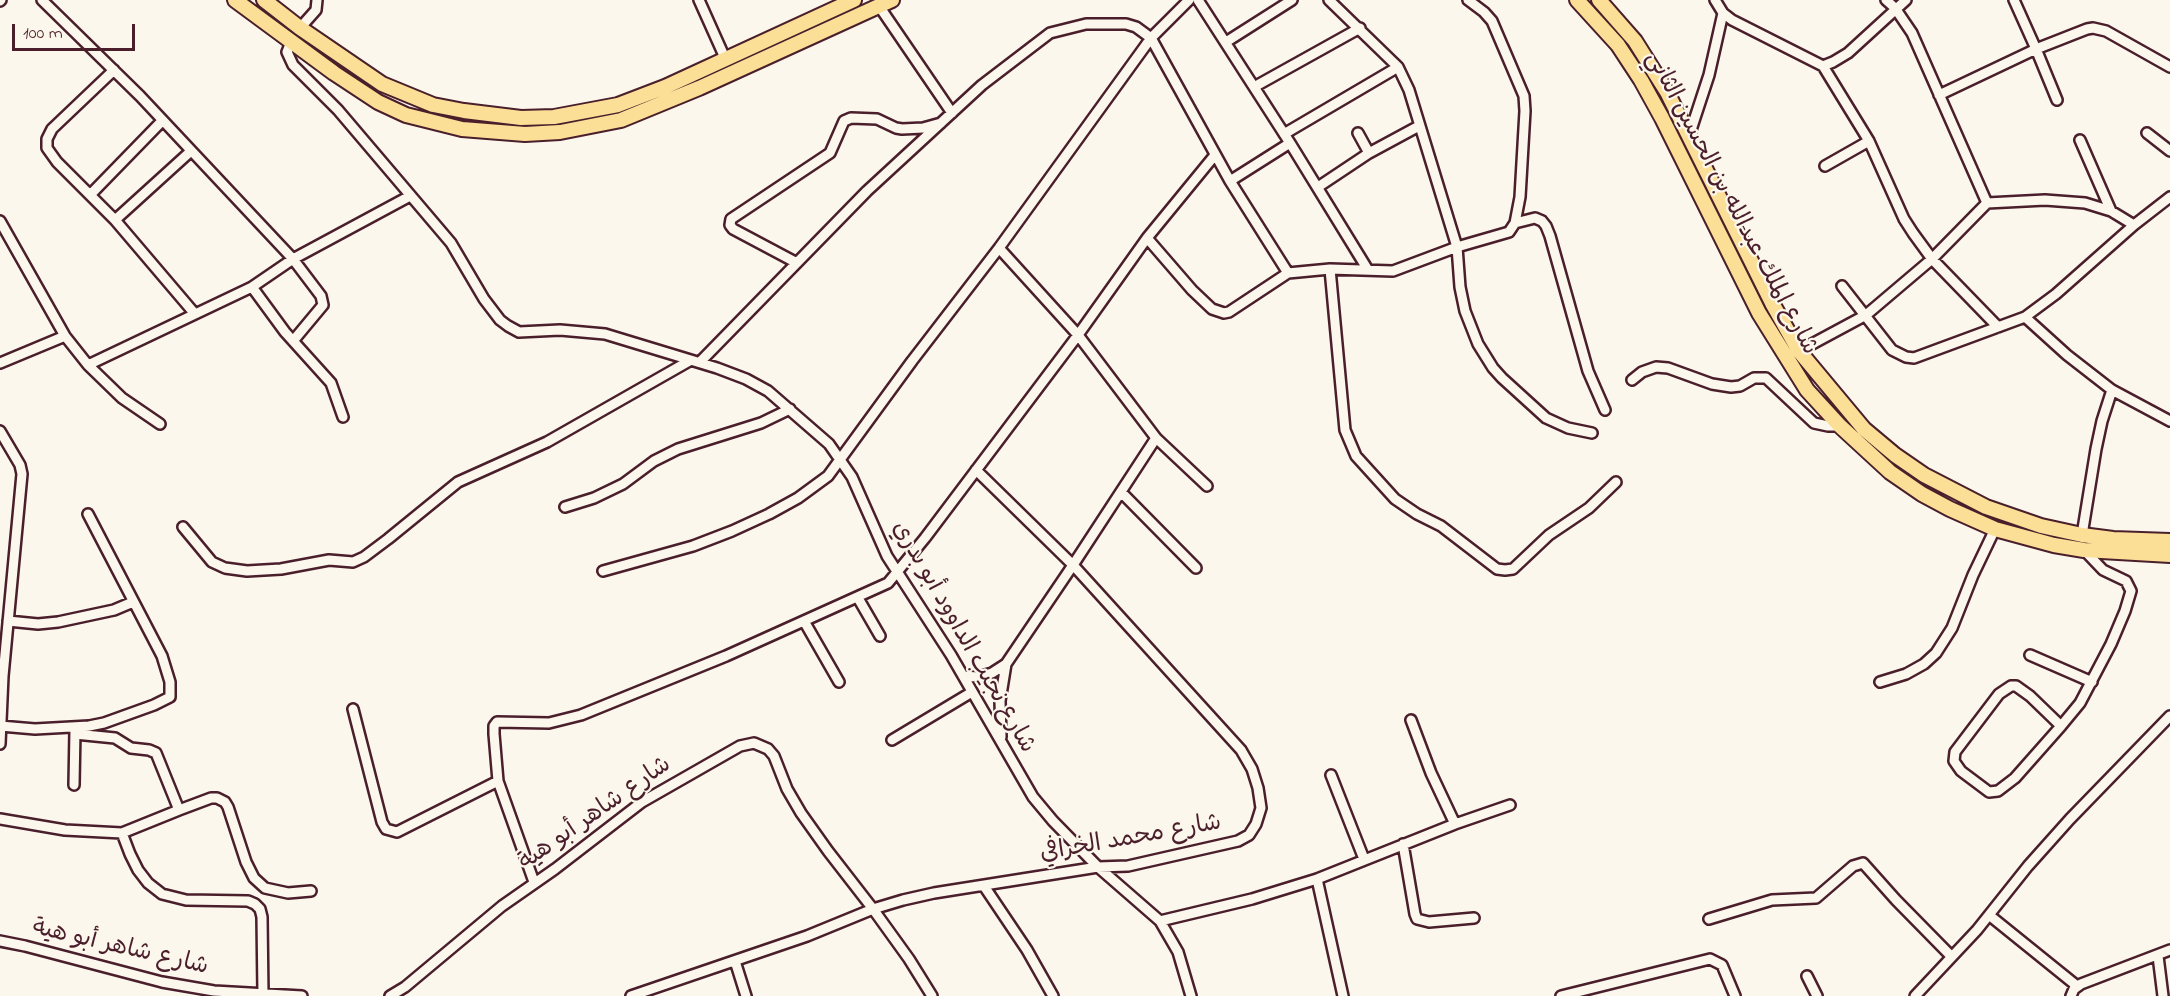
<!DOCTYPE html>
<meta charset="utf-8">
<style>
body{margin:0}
#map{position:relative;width:2170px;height:996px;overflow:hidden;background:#fbf7ec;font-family:"Indie Flower",sans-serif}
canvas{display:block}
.scale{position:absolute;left:12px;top:24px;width:123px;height:27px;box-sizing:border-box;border:3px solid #4a1f2b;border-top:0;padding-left:8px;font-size:18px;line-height:21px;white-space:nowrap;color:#4a1f2b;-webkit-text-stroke:4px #fbf7ec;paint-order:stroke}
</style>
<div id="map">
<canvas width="2170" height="996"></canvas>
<div class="scale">100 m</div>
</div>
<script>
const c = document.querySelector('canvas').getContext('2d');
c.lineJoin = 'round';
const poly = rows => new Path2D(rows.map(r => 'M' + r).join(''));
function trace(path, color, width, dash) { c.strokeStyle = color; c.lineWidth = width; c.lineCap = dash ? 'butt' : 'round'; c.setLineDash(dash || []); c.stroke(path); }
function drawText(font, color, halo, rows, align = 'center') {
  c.font = font + ' "Indie Flower","Playpen Sans Arabic",sans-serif'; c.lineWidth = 4.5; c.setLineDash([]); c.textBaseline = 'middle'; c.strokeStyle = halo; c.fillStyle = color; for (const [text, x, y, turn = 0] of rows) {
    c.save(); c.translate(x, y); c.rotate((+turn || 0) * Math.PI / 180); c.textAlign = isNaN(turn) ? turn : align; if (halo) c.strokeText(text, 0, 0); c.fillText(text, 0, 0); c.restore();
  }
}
const minor = poly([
 [42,0,140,96,293,259,321,296,323,305,293,341],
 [699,0,725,58],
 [1198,0,1290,143,1368,270],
 [1329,0,1398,67,1409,90,1457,247,1460,287,1465,311,1478,344,1493,368,1502,378,1546,418,1568,428,1592,433],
 [1715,0,1723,13,1732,20,1823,66,1869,141,1904,219,1913,233,1932,259,1998,327],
 [1886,0,1895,8,1912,33,1987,203],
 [0,1,1,0],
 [879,6,952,113],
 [300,28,316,10,317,0],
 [291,42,287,52,293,65,338,110,451,243,484,299,500,320,508,326,519,332,560,330,605,334,717,368,746,379,768,391,829,444,852,477,887,556,951,655,1033,797,1053,821,1098,867,1160,921,1178,952,1191,996],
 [1226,42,1292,0],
 [1823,66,1833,62,1848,53,1906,0],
 [114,70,52,129,47,139,47,148,57,162,115,220,195,314],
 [1254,87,1360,28],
 [1939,95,2036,49,2014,0],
 [2057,100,2036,49,2087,29,2093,28,2106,31,2170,67],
 [1358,133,1369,153],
 [2147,133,2170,151],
 [1284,134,1398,67],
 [1689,136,1709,75,1723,13],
 [2080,140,2111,211],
 [1825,166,1869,141],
 [1230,181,1290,143],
 [1318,187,1369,153,1419,126],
 [90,195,162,121],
 [115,220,191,151],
 [0,221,65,336,88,365,122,398,160,424],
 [1515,223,1535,218,1542,221,1546,226,1550,236,1588,371,1605,410],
 [1147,238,1192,290,1212,309,1224,313,1229,312,1288,273,1330,269,1393,271,1457,247,1509,232,1515,223,1520,197,1525,111,1524,96,1492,21,1484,12,1468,0],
 [999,248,1078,335,1156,438,1207,486],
 [797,263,733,229,730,225,731,219,830,153,844,121,851,118,877,119,896,128,902,129,923,128,941,123],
 [1330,269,1345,430,1356,456,1395,499,1417,514,1441,526,1497,569,1505,570,1513,569,1549,535,1589,508,1616,482],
 [1842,286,1892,350,1906,357,1914,358,2025,317,2056,294,2134,225],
 [252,287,285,332,331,383,343,417],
 [2025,317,2067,355,2112,390,2170,421],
 [1799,351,1866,315,1932,259,1987,203,2045,200,2085,203,2111,211,2134,225,2170,197],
 [700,362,867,191,982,85,1050,33,1086,24,1126,24,1136,27,1151,38,1230,181,1288,273],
 [0,363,65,336],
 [88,365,252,287,293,259,410,196],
 [1632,380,1642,372,1656,367,1668,368,1712,384,1731,387,1740,386,1754,378,1766,378,1814,423,1828,426,1840,426],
 [0,431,20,465,22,474,3,676,0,744],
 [1121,492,1196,568],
 [565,507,594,498,623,484,654,461,678,449,761,423,790,409],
 [183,527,212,562,225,568,247,571,281,569,329,560,353,562,364,557,388,539,458,482,547,442,691,360],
 [2082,535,2096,449,2102,421,2112,390],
 [603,571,693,546,732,531,769,514,798,498,828,476,912,361,999,248,1151,38,1189,0],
 [858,598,880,636],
 [8,621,38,624,58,622,114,610,133,602],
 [804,621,839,682],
 [2030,655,2092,682],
 [963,676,978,677,992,673,1006,664],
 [1880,682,1906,674,1924,664,1936,653,1952,628,1973,575,1995,529],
 [353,709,382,822,386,829,397,832,498,781,494,734,494,726,497,722,549,723,581,715,726,656,888,583,925,538,1078,335,1147,238,1215,155],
 [1411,720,1431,773,1455,824],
 [0,726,35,729,89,726,104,723,154,705,170,697,170,682,162,656,88,514],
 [2061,726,2030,696,2016,686,2011,686,1999,694,1958,748,1955,752,1954,761,1961,771,1989,792,1998,791,2015,778,2061,726,2080,703,2111,644,2125,611,2131,591,2126,581,2103,570,2084,550],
 [75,734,115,738,131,748,149,750,156,753,179,810],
 [1001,737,1000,701,1006,664,1073,565,1156,438],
 [892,740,972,692],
 [1331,775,1364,859],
 [498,781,534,882],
 [74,785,75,730],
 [0,819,65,830,122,833,179,810,211,798,217,798,225,802,228,807,246,862,254,878,265,888,288,893,311,891],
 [122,833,130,854,138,870,148,883,162,894,186,900,248,901,255,904,260,909,262,917,263,995],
 [1403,844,1415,914,1417,919,1429,922,1474,918],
 [1317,879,1343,996],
 [984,886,1027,950,1053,996],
 [1989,915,2077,986],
 [1709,919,1772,900,1816,898,1853,866,1863,863,1896,900,1951,956],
 [1160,921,1252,899,1317,879,1455,824,1510,805],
 [0,941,25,946,162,982,214,991,302,996],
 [2158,956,2163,996],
 [735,961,746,996],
 [1807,976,1817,996],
 [390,996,405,987,502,906,555,869,642,802,740,746,754,743,768,749,774,756,787,789,801,813,828,851,873,909,909,959,932,996],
 [631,996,807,936,873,909,903,900,934,893,1098,867,1128,866,1238,841,1249,835,1256,824,1261,808,1258,788,1252,769,1241,750,1073,565,976,470],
 [1561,996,1710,959,1722,965,1735,996],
 [1915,996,1977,930,2028,866,2070,819,2170,716],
 [2071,996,2074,989,2081,984,2170,950]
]);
const highway = poly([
 [235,0,334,73,378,102,406,115,462,129,525,134,560,132,621,120,699,88,892,0],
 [264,0,300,28,382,84,433,105,464,111,521,118,554,117,618,105,665,87,854,0],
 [1577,0,1618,45,1641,80,1662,118,1759,313,1807,390,1840,426,1890,472,1922,494,1950,509,1995,529,2054,545,2084,550,2170,555],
 [1599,0,1635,41,1667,92,1772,303,1799,351,1864,429,1895,455,1924,475,1986,507,2041,526,2082,535,2113,539,2170,541]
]);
const streetNames = [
 ["شارع الملك عبدالله بن الحسين الثاني",1730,204,62],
 ["شارع نجيب الداوود أبو بدري",962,638,60],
 ["شارع شاهر أبو هية",596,815,-35],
 ["شارع محمد الخرافي",1131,840,-10],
 ["شارع شاهر أبو هية",120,949,13]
];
trace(minor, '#4a1f2b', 14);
trace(highway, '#4a1f2b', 18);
trace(minor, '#fbf7ec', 9);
trace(highway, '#fbdf96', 14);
drawText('24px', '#4a1f2b', '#fbf7ec', streetNames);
</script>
